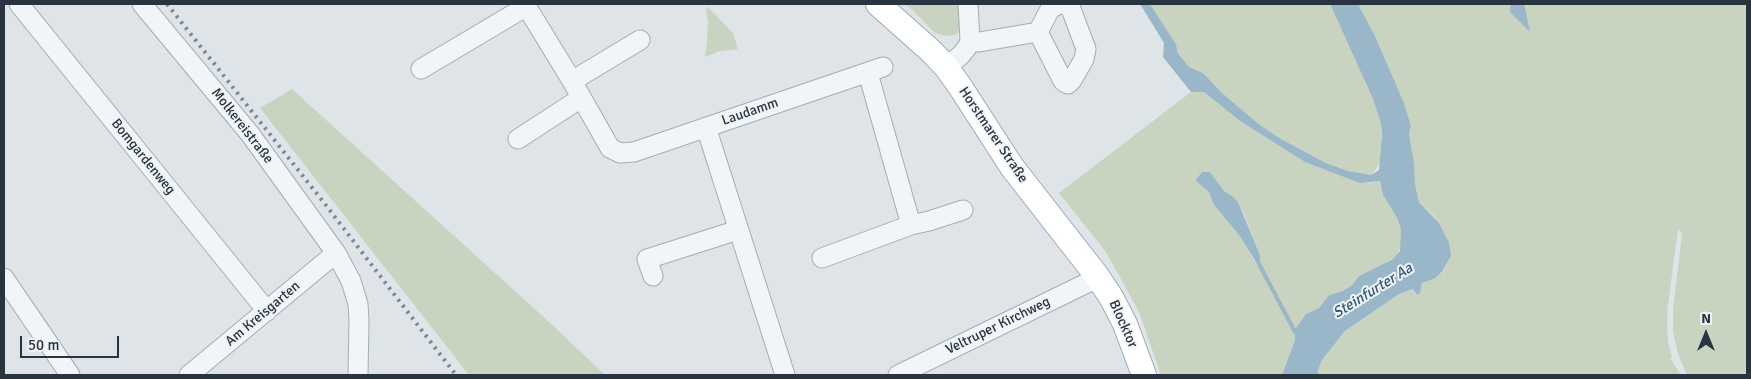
<!DOCTYPE html>
<meta charset="utf-8">
<style>
body{margin:0}
#map{position:relative;width:1751px;height:379px;overflow:hidden;background:#dfe4e9;font-family:Signika,sans-serif}
canvas{display:block}
.frame{position:absolute;inset:0;border:5px solid #283440;pointer-events:none}
.north{position:absolute;left:1681px;top:309px;width:50px;height:50px;-webkit-text-stroke:4px #eff3f6;paint-order:stroke;rotate:0deg;font-size:14px;font-weight:700;line-height:20px;text-align:center;color:#283440}
.north::after{content:'';display:block;margin:auto;width:18px;height:22px;background:#283440;clip-path:polygon(50% 0,100% 100%,50% 72%,0 100%)}
.scale{position:absolute;left:20px;top:336px;width:99px;height:22px;box-sizing:border-box;border:2px solid #283440;border-top:0;padding-left:6px;font-size:15px;line-height:18px;white-space:nowrap;color:#283440;-webkit-text-stroke:4px #eff3f6;paint-order:stroke}
</style>
<div id="map">
<canvas width="1751" height="379"></canvas>
<div class="frame"></div>
<div class="north">N</div>
<div class="scale">50 m</div>
</div>
<script>
const c = document.querySelector('canvas').getContext('2d');
c.lineJoin = 'round';
function fill(path, color) { c.fillStyle = color; c.fill(path, 'evenodd'); }
const poly = rows => new Path2D(rows.map(r => 'M' + r).join(''));
function trace(path, color, width, dash) { c.strokeStyle = color; c.lineWidth = width; c.lineCap = dash ? 'butt' : 'round'; c.setLineDash(dash || []); c.stroke(path); }
function drawText(font, color, halo, rows, align = 'center') {
  c.font = font + ' Signika,sans-serif'; c.lineWidth = 4; c.setLineDash([]); c.textBaseline = 'middle'; c.strokeStyle = halo; c.fillStyle = color; for (const [text, x, y, turn = 0] of rows) {
    c.save(); c.translate(x, y); c.rotate((+turn || 0) * Math.PI / 180); c.textAlign = isNaN(turn) ? turn : align; if (halo) c.strokeText(text, 0, 0); c.fillText(text, 0, 0); c.restore();
  }
}
const green = poly([
 [906,4,963,4,963,26,957,34,950,36,942,35,935,33],
 [1150,4,1330,4,1373,99,1381,124,1382,147,1379,165,1371,175,1348,171,1326,163,1281,139,1260,125,1222,93,1203,73,1189,67,1178,52,1176,44],
 [1358,4,1747,4,1747,375,1688,375,1686,373,1678,354,1673,331,1673,309,1682,234,1678,229,1668,304,1667,325,1668,342,1672,357,1670,358,1681,375,1318,375,1318,370,1322,360,1345,331,1399,294,1413,289,1416,295,1420,293,1422,283,1434,279,1443,272,1451,256,1435,217,1419,202,1415,184,1414,163,1409,134,1411,126,1404,103,1375,36],
 [708,7,733,33,738,49,720,51,705,57,707,43,708,22,706,8],
 [292,89,549,322,605,375,469,375,260,108],
 [1191,92,1204,92,1240,121,1305,162,1367,183,1380,181,1383,195,1397,218,1401,229,1401,247,1396,257,1359,276,1352,285,1343,291,1329,295,1319,308,1306,314,1295,329,1295,340,1282,375,1161,375,1139,312,1106,252,1059,193],
 [1202,172,1210,172,1224,191,1232,196,1242,209,1260,255,1259,264,1257,265,1239,235,1214,205,1209,192,1196,180,1196,179]
]);
const water = poly([
 [1140,4,1150,4,1176,44,1178,53,1189,67,1203,73,1222,93,1260,125,1281,139,1326,163,1348,171,1371,175,1379,170,1382,136,1381,124,1373,99,1330,4,1358,4,1375,36,1404,103,1411,126,1409,134,1414,163,1415,184,1419,202,1439,223,1449,243,1451,256,1442,272,1434,279,1422,283,1420,293,1417,295,1413,289,1399,294,1345,331,1322,360,1318,370,1318,375,1282,375,1295,340,1295,329,1306,314,1319,308,1329,295,1343,291,1352,285,1359,276,1393,259,1400,251,1401,229,1397,218,1383,195,1380,181,1360,183,1305,162,1240,121,1204,92,1191,92,1163,57,1164,43],
 [1511,4,1524,4,1530,32,1511,13,1510,10],
 [1202,172,1210,172,1224,191,1232,196,1238,202,1260,255,1260,260,1258,265,1239,235,1214,205,1209,192,1196,181,1196,179]
]);
const stream = poly([
 [1257,260,1295,332,1297,333]
]);
const minor = poly([
 [19,4,267,311],
 [142,4,250,134,336,253,351,281,358,304,359,321,358,375],
 [525,4,572,81,610,148,620,153,634,152,883,67],
 [1059,4,1067,5,1071,9,1086,49,1084,59,1072,80,1068,84,1063,81,1038,32,1050,9,1059,4],
 [970,40,979,42,1038,32],
 [946,67,961,55,968,46,970,40,968,4],
 [421,69,527,6],
 [572,81,640,40],
 [706,127,785,375],
 [518,139,581,98],
 [911,225,929,221,963,210],
 [822,258,911,225,868,73],
 [653,276,647,259,738,230],
 [4,278,70,375],
 [189,375,336,253],
 [898,375,1087,283,1097,276]
]);
const major = poly([
 [878,4,932,52,946,67,959,85,1012,167,1097,276,1111,297,1125,324,1144,375]
]);
const rail = poly([
 [167,4,325,204,456,375]
]);
const streetNames = [
 ["Laudamm",750,112,-19],
 ["Molkereistraße",242,126,52],
 ["Horstmarer Straße",993,135,56],
 ["Bomgardenweg",143,157,51],
 ["Am Kreisgarten",263,314,-40],
 ["Blocktor",1123,324,66],
 ["Veltruper Kirchweg",998,326,-26]
];
const waterNames = [
 ["Steinfurter Aa",1373,291,-32]
];
fill(green, '#c8d3c0');
fill(water, '#9ab7c9');
trace(stream, '#9ab7c9', 4);
trace(minor, '#a4acb3', 21);
trace(major, '#9faab5', 26);
trace(minor, '#f2f5f7', 19);
trace(major, '#fff', 24);
trace(rail, '#798693', 4, [2.5, 5]);
drawText('14px', '#283440', '#eff3f6', streetNames);
drawText('italic 15px', '#325975', '#eff3f6', waterNames);
</script>
